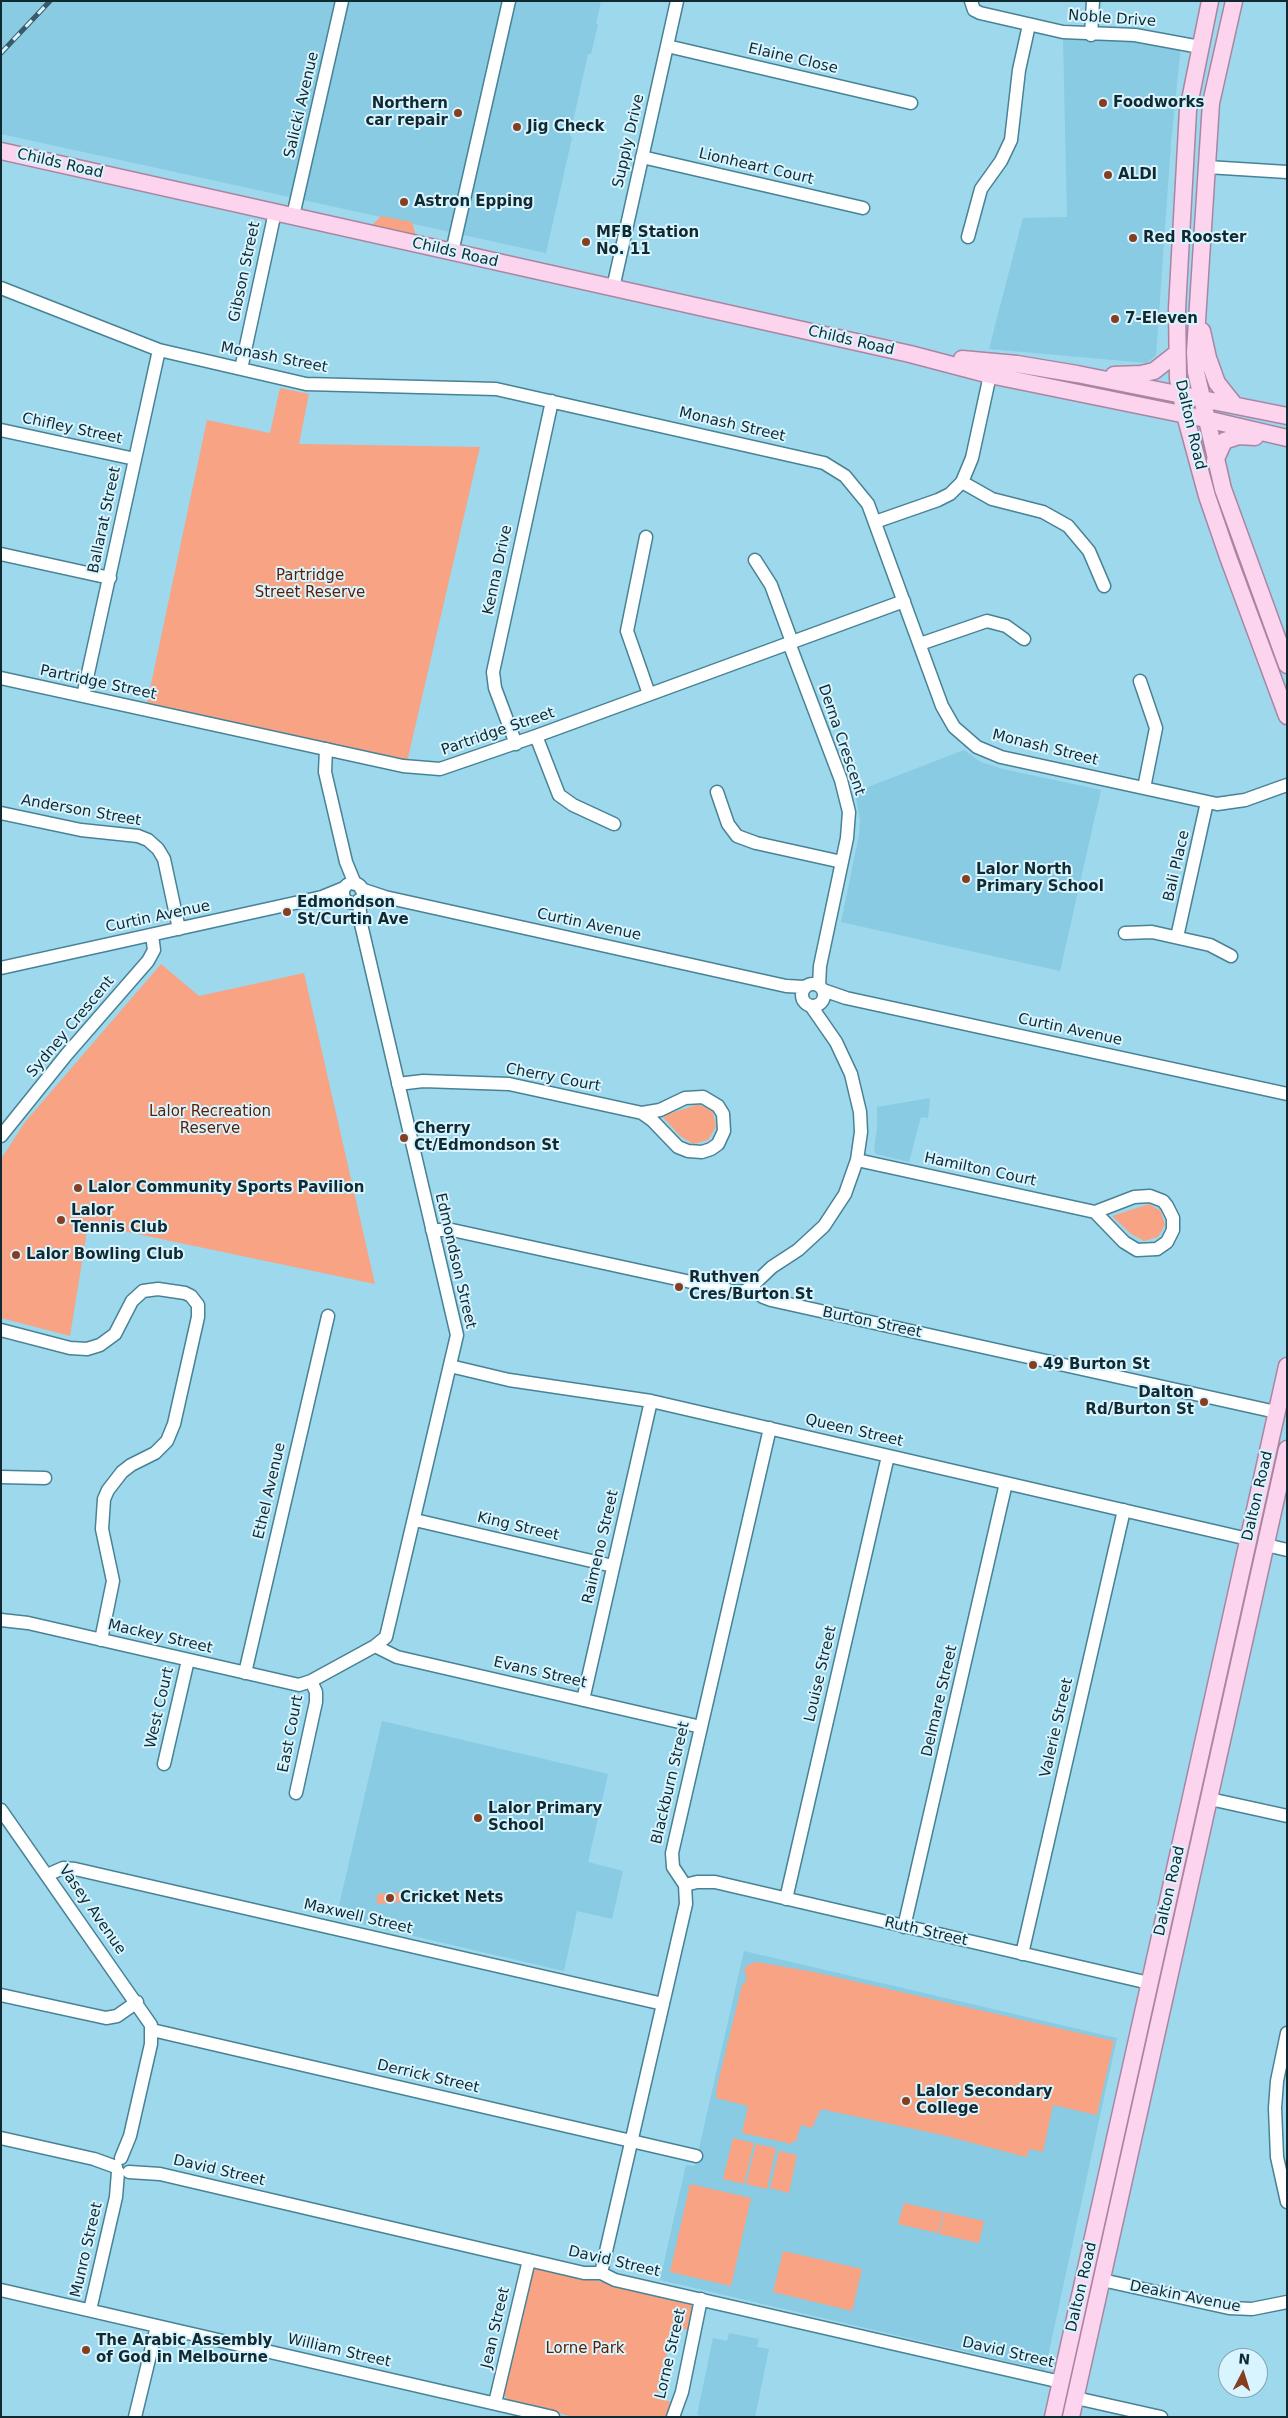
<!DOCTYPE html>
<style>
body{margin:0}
#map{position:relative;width:1288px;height:2418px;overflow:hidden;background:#9dd8ed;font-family:"DejaVu Sans",sans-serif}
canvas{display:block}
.frame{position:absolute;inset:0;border:2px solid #112931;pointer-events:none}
.north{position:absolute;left:1218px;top:2348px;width:50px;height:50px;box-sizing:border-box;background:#d7f4ff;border:1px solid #88a3ad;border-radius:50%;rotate:5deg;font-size:14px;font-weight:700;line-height:20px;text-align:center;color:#112931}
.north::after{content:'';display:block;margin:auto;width:18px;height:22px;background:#873e20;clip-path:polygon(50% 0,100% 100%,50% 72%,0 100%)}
</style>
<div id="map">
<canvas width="1288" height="2418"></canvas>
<div class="frame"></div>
<div class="north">N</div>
</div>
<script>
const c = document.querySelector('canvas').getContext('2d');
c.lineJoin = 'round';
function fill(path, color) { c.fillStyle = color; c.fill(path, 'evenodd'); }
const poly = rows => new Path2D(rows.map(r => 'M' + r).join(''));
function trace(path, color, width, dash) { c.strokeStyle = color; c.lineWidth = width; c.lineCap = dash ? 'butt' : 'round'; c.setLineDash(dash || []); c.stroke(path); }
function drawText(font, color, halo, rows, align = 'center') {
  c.font = font + ' "DejaVu Sans",sans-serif'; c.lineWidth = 4; c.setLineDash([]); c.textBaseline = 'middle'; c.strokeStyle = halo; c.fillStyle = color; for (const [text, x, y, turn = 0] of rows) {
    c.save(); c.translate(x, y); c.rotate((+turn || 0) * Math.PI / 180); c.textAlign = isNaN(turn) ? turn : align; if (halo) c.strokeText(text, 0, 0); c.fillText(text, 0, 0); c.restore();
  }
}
const built = poly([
 [1,1,601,1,596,24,598,25,591,54,588,54,570,135,572,138,546,253,1,134],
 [1063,38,1119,39,1181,46,1171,143,1156,355,1147,363,989,349,1023,218,1067,217],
 [964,750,981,762,1003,769,1101,790,1060,971,841,922,859,835,860,820,855,792],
 [930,1098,928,1118,921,1117,909,1162,876,1154,874,1150,877,1128,877,1107],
 [382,1721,608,1774,588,1862,623,1871,612,1919,577,1911,564,1971,336,1918],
 [744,1951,1117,2038,1045,2370,660,2280,686,2165,695,2166],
 [729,2333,759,2339,757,2347,769,2349,755,2417,706,2417,697,2415,713,2338,727,2341]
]);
const green = poly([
 [381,216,412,222,416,236,371,226],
 [280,388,309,394,299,444,480,447,407,762,147,703,207,420,270,433],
 [161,964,199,996,304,973,375,1284,85,1223,88,1225,70,1336,1,1318,1,1159,25,1122],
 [699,1104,713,1112,716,1127,708,1140,693,1144,680,1136,662,1116],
 [1149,1204,1161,1211,1165,1225,1158,1237,1144,1241,1131,1234,1112,1216],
 [403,1892,403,1902,377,1904,377,1894],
 [756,1962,814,1972,1114,2041,1097,2115,1053,2105,1043,2152,1030,2149,1026,2157,942,2135,821,2109,812,2128,801,2125,796,2141,793,2141,792,2144,742,2133,748,2106,716,2098,717,2086,742,1985,745,1983,747,1975,744,1973,746,1966],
 [733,2138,754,2143,744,2184,723,2179],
 [756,2144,776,2148,767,2189,746,2184],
 [779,2151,797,2155,789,2193,770,2188],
 [690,2184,751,2198,731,2286,670,2272],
 [904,2203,943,2212,938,2233,898,2224],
 [944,2212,984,2221,979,2243,939,2234],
 [783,2251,862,2269,852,2311,773,2292],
 [542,2267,691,2304,693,2308,689,2330,673,2328,657,2398,671,2402,668,2417,574,2417,512,2402,507,2399,504,2394,505,2387,531,2274,535,2269]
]);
const minor = poly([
 [971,1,974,10,980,13,1063,32,1135,35,1200,47],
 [1091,35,1093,1],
 [667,46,911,103],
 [642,157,863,208],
 [1207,167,1287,172],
 [293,216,342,1],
 [968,237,981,189,1001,161,1011,140,1019,70,1029,25],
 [452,252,509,1],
 [1,288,159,350,306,384,496,389,824,463,845,476,868,504,942,706,954,727,977,747,1001,757,1217,804,1245,800,1287,785],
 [613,288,677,1],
 [241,369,275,212],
 [1,430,135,459],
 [962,482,992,499,1043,512,1068,526,1089,551,1104,586],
 [875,522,938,500,950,494,962,482,972,458,990,375],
 [646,537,627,631,649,694],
 [1,554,110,578],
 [755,560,771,585,792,642],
 [789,643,841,780,849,812,847,838,820,966,819,986],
 [920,644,987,621,1006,626,1024,639],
 [1,678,403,766,440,769,536,736,904,601],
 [1140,681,1156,728,1144,788],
 [83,696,159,350],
 [536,736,559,795,573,805,614,824],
 [516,744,495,688,493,672,552,401],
 [326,749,325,772,346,862,355,884],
 [717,792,728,824,737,836,756,843,842,862],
 [1,813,81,830,138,836,148,840,158,849,164,859,179,929],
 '343 893a10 10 0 1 1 20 0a10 10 0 1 1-20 0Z',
 [361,889,385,897,786,986,805,987],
 [1125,933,1152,932,1210,945,1231,956],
 [1177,937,1207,802],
 [1,968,322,897,344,888],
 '802 995a11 11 0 1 1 22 0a11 11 0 1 1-22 0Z',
 [823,990,846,998,1287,1094],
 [398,1084,423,1081,509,1084,642,1113,660,1110,685,1098,703,1097,718,1106,723,1114,724,1131,718,1144,711,1149,702,1152,688,1151,678,1147,652,1120,642,1113],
 [1,1136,67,1054,148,961,154,950,152,935],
 [857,1160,1095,1212,1134,1197,1150,1196,1163,1201,1167,1206,1173,1218,1173,1230,1167,1242,1157,1249,1137,1250,1124,1242,1095,1212],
 [432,1230,452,1230,737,1292,745,1291,751,1287,763,1297,771,1300,1276,1412],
 [751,1287,772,1267,798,1250,824,1226,845,1194,857,1160,861,1132,860,1112,851,1074,836,1042,811,1006],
 [1,1330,70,1348,87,1349,100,1345,115,1334,132,1301,143,1291,158,1289,185,1293,191,1296,198,1305,198,1317,174,1424,167,1441,155,1453,131,1465,122,1472,108,1490,104,1499,102,1529,113,1581,101,1640],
 [450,1366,509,1380,651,1401,1248,1539],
 [1,1477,45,1478],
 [415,1520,613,1566],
 [1266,1545,1287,1550],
 [1,1620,28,1623,299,1685,311,1681,375,1646,386,1637,457,1335,361,924,359,900],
 [375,1646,397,1657,701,1727],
 [245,1673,328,1316],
 [583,1700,651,1401],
 [164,1764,188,1660],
 [296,1793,316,1702,316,1692,311,1681],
 [1210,1799,1287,1816],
 [1,1810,151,2025,151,2044,130,2136,121,2158],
 [47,1875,63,1868,75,1869,663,2004],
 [685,1885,697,1882,715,1882,1149,1983],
 [786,1899,888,1456],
 [904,1927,1006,1483],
 [1022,1954,1124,1510],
 [1,1995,106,2018,117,2016,137,2002],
 [152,2030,696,2156],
 [1287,2033,1277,2081,1275,2108,1277,2157,1287,2202],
 [1,2138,94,2159,116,2167],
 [129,2172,160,2174,584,2273,601,2273,615,2280,1061,2382],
 [601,2273,686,1904,685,1885,673,1867,672,1853,770,1428],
 [1102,2280,1229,2308,1252,2309,1287,2302],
 [1,2290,553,2417],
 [90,2310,116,2197,118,2172],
 [1076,2398,1161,2417],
 [495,2403,529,2260],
 [135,2417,157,2326],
 [673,2417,682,2392,701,2299]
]);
const major = poly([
 [1210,1,1188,110,1177,309,1178,379,1185,415,1207,496,1228,557,1287,716],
 [1234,1,1211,103,1195,352,1196,372,1223,489,1287,665],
 [1,151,910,354,990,375,1206,419,1287,438],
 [1202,331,1208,358,1217,383,1233,403],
 [962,359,1017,364,1077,374,1287,416],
 [1114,375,1141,374,1154,371,1177,353],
 [1215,461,1224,441,1239,436,1255,437],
 [1053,2417,1287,1366],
 [1071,2417,1287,1449]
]);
const rail = poly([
 [1,53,50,1]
]);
const markers = [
 [1103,103,5,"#873e20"],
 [458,113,5,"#873e20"],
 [517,127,5,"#873e20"],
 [1108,175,5,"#873e20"],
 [404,202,5,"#873e20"],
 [1133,238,5,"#873e20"],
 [586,242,5,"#873e20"],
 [1115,319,5,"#873e20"],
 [966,879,5,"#873e20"],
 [287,912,5,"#873e20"],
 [404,1138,5,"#873e20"],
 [78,1188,5,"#873e20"],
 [61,1220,5,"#873e20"],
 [16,1255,5,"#873e20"],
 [679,1287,5,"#873e20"],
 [1033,1365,5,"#873e20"],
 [1204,1402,5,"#873e20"],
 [478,1818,5,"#873e20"],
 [390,1898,5,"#873e20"],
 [906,2101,5,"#873e20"],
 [86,2350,5,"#873e20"]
];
const streetNames = [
 ["Noble Drive",1112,19,4],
 ["Elaine Close",793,59,13],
 ["Salicki Avenue",302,105,-77],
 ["Supply Drive",629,141,-77],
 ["Childs Road",60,164,13],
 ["Lionheart Court",756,167,13],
 ["Childs Road",455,253,13],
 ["Gibson Street",245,272,-78],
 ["Childs Road",851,341,13],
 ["Monash Street",274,358,11],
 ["Monash Street",732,425,13],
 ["Dalton Road",1190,425,77],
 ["Chifley Street",72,429,12],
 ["Ballarat Street",105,520,-78],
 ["Kenna Drive",498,570,-78],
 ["Partridge Street",98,683,12],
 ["Partridge Street",498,732,-19],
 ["Derna Crescent",841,740,71],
 ["Monash Street",1045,748,14],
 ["Anderson Street",81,811,10],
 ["Bali Place",1177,866,-77],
 ["Curtin Avenue",158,917,-12],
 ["Curtin Avenue",589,925,12],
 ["Sydney Crescent",71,1027,-50],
 ["Curtin Avenue",1070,1030,12],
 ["Cherry Court",553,1078,11],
 ["Hamilton Court",980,1170,12],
 ["Edmondson Street",455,1261,77],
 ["Burton Street",872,1323,12],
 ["Queen Street",854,1431,13],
 ["Ethel Avenue",270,1491,-77],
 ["Dalton Road",1258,1496,-77],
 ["King Street",518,1527,13],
 ["Raimeno Street",601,1547,-77],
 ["Mackey Street",160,1637,13],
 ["Evans Street",540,1673,13],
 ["Louise Street",821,1674,-77],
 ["Delmare Street",940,1701,-77],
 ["West Court",160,1708,-77],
 ["Valerie Street",1057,1728,-77],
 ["East Court",291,1734,-79],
 ["Blackburn Street",671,1783,-77],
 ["Dalton Road",1170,1891,-77],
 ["Vasey Avenue",92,1910,55],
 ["Maxwell Street",358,1917,13],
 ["Ruth Street",926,1932,13],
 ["Derrick Street",428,2077,13],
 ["David Street",219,2171,13],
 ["Munro Street",87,2250,-77],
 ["David Street",614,2262,13],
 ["Dalton Road",1082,2287,-77],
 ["Deakin Avenue",1185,2297,11],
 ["Jean Street",496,2328,-77],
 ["William Street",339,2351,13],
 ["David Street",1008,2353,13],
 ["Lorne Street",671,2354,-77]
];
const poiNames = [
 ["Foodworks",1113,103],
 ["Northern",448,104,"right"],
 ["car repair",448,121,"right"],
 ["Jig Check",527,127],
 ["ALDI",1118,175],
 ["Astron Epping",414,202],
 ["MFB Station",596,233],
 ["No. 11",596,250],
 ["Red Rooster",1143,238],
 ["7-Eleven",1125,319],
 ["Lalor North",976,870],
 ["Primary School",976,887],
 ["Edmondson",297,903],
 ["St/Curtin Ave",297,920],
 ["Cherry",414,1129],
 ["Ct/Edmondson St",414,1146],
 ["Lalor Community Sports Pavilion",88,1188],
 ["Lalor",71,1211],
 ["Tennis Club",71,1228],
 ["Lalor Bowling Club",26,1255],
 ["Ruthven",689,1278],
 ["Cres/Burton St",689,1295],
 ["49 Burton St",1043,1365],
 ["Dalton",1194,1393,"right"],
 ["Rd/Burton St",1194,1410,"right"],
 ["Lalor Primary",488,1809],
 ["School",488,1826],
 ["Cricket Nets",400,1898],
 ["Lalor Secondary",916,2092],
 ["College",916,2109],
 ["The Arabic Assembly",96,2341],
 ["of God in Melbourne",96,2358]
];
const parkNames = [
 ["Partridge",310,576],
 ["Street Reserve",310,593],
 ["Lalor Recreation",210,1112],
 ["Reserve",210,1129],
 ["Lorne Park",585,2349]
];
fill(built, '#88cbe3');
fill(green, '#f8a383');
trace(minor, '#488295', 15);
trace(major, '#a886a3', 19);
trace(minor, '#fff', 12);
trace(major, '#fcd4ed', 16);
trace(rail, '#395b67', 5);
trace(rail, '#d7f4ff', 3, [9]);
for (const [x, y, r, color] of markers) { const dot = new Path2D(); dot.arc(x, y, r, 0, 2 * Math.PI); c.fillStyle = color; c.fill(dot); trace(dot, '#d7f4ff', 2); }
drawText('15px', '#112931', '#d7f4ff', streetNames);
drawText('bold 15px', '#112931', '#d7f4ff', poiNames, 'left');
drawText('15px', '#5c1d00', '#d7f4ff', parkNames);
</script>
